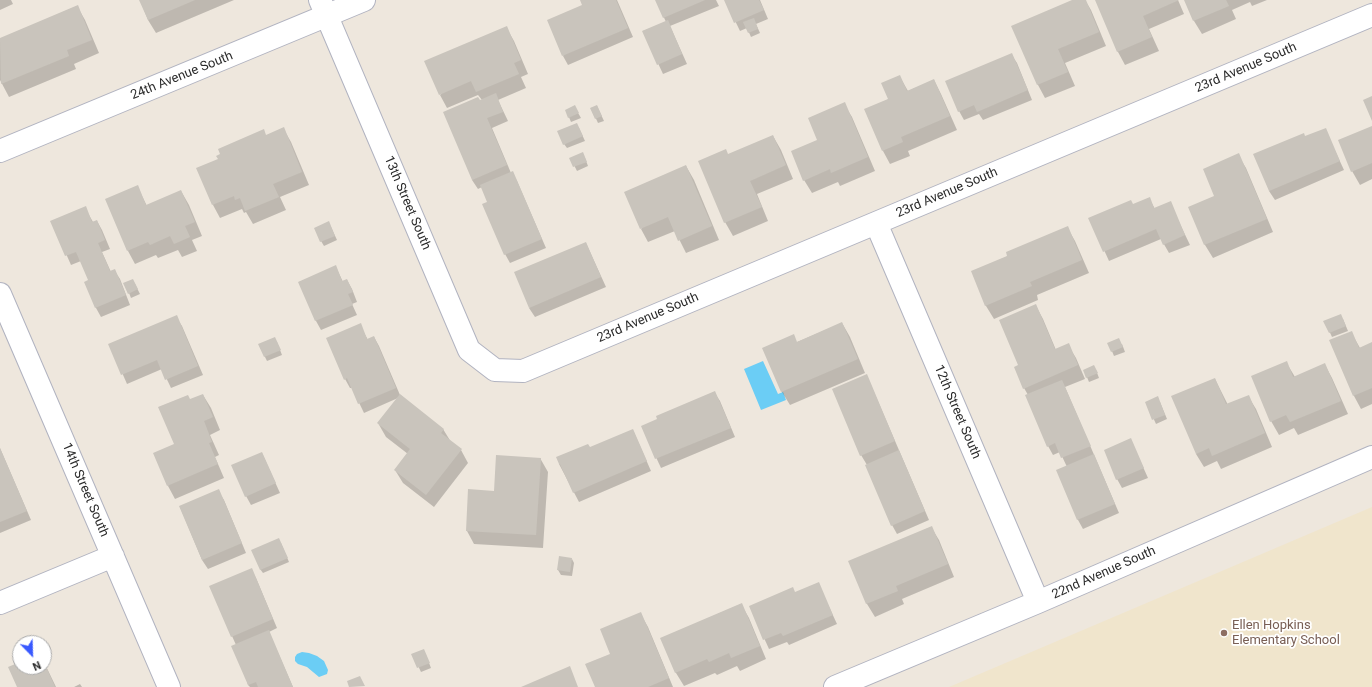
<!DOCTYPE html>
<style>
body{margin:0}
#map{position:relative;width:1372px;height:687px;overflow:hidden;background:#eee7dd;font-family:Roboto,sans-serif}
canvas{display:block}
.north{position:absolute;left:12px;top:635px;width:40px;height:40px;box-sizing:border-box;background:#fff;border:1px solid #aaa;border-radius:50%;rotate:157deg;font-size:11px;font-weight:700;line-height:16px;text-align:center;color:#2b2b2b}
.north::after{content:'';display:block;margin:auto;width:14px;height:18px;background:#3959ff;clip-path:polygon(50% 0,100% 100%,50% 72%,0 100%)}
</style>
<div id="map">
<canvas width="1372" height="687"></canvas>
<div class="north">N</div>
</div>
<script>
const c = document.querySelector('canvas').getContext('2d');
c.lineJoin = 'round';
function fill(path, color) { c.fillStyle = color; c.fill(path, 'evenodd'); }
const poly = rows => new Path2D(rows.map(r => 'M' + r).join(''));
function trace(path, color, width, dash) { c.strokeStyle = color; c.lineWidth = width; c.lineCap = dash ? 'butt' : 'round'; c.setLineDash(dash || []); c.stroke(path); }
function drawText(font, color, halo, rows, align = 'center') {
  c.font = font + ' Roboto,sans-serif'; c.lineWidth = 3.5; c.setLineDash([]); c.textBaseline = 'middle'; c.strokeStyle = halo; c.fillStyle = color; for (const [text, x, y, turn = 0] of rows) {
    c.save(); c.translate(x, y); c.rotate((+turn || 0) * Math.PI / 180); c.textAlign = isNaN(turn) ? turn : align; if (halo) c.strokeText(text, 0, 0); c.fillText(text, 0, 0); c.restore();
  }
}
const education = poly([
 [1372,507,1372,687,949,687,1203,579]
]);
const water = poly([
 [763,361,778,394,783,392,786,400,761,410,744,369],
 [302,652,309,653,317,656,324,661,328,670,327,674,319,677,307,667,298,664,295,661,295,657,297,654]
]);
const shadow = poly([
 [0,0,11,0,13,4,0,10],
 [140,0,234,0,156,33,148,20],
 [584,0,617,0,633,37,568,65,563,56,584,6],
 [656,0,716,0,719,6,670,26,687,64,663,74,643,31,666,22],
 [725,0,760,0,768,19,756,24,760,33,751,37,747,28,740,31],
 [1075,0,1085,0,1091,10,1106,46,1065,63,1075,86,1045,98,1038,85,1013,26],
 [1096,0,1178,0,1184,14,1149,29,1159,51,1125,65,1118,52],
 [1186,0,1267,0,1252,6,1250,2,1232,10,1236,19,1202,34,1194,21],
 [77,6,85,20,99,53,74,64,76,69,9,97,0,80,0,39],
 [506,27,514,41,528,74,521,77,526,88,498,100,508,121,492,128,511,173,512,172,517,181,546,248,510,263,505,254,489,202,482,187,478,189,472,180,480,101,482,100,478,95,447,108,440,95],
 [1011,54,1017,63,1032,100,983,120,979,114,964,120,959,111],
 [900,77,908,91,934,80,941,94,957,130,908,151,910,156,890,164,883,151,865,110,889,99],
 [844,104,852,117,875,171,840,186,838,182,812,193,804,180,818,141],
 [597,106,604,121,598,123,591,108],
 [566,110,577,111,581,118,571,122],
 [1372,127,1372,179,1360,185,1352,171],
 [283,128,291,142,309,185,280,197,286,210,253,224,246,212,244,213,242,209,220,218,213,205,219,160],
 [579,128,585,141,567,148,564,144],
 [1325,129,1344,170,1275,200,1269,191,1305,138],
 [773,136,781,150,793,179,757,194,768,221,733,236,725,222,700,162,728,155],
 [1238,155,1246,168,1273,232,1213,258,1205,245,1189,208,1216,197],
 [585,158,588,166,577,171,571,159],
 [686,166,694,180,719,240,686,253,675,231,648,242,641,229],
 [137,186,147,206,181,191,189,205,202,236,192,240,197,251,182,257,178,250,158,258,156,255,135,264,128,251],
 [1149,198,1155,209,1170,203,1190,245,1169,253,1161,239,1109,261,1090,219,1133,205],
 [85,208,93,222,97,221,102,230,110,249,102,252,111,272,114,270,120,279,130,305,101,317,96,308,86,282,89,281,81,261,71,265,52,222],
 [331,227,337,240,324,246,321,241],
 [1067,227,1075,241,1089,273,1037,295,1038,300,994,319,986,306,972,272,1008,256],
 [586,243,606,287,535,317,529,308],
 [336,267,343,282,347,280,352,289,357,302,352,304,357,315,321,330,316,321,299,282],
 [135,284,140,294,131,298,129,293],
 [1036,306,1043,319,1056,350,1068,345,1076,358,1085,379,1065,387,1119,513,1083,529,1078,520,1067,467,1060,452,1053,455,1048,446,1028,395,1024,388,1019,366],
 [176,317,182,326,203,375,171,388,162,369,127,384,110,345],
 [1343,319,1348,331,1332,337,1325,322],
 [842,323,850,337,865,373,790,405,782,392,764,348,797,342],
 [360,325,368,340,374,337,379,346,400,395,443,429,451,442,461,450,468,463,434,507,403,483,395,470,408,454,386,437,378,423,398,398,364,413,352,388,350,388,345,379],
 [1351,332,1360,348,1372,343,1372,404,1361,409,1354,396],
 [277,342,282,355,267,361,259,345],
 [1109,344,1122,344,1125,352,1114,356],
 [1286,362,1295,377,1325,365,1332,378,1348,414,1298,435,1294,428,1279,435,1271,421],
 [1084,370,1096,370,1099,378,1089,382],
 [1215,379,1228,405,1248,396,1256,409,1272,447,1221,469,1217,461,1204,467,1196,454],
 [871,385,929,520,897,534,892,525,867,465,861,455],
 [714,392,720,401,735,437,661,468,642,427],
 [203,395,211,408,220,430,210,435,219,455,215,457,224,478,175,499,168,486,175,444],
 [1146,402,1160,402,1167,419,1156,424],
 [633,430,651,471,579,502,559,464,590,448],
 [1131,440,1148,478,1122,488,1117,479],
 [0,448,31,520,0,533],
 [262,453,280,493,251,505,246,496],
 [540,458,548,472,543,548,474,544,467,531],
 [218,491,224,500,246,553,208,569,202,560,180,507],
 [931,527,939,540,954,577,902,599,904,604,875,617,867,604,850,562],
 [281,543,289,562,263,573,260,569],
 [572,559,574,563,572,576,561,575,558,570],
 [251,569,256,578,277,628,269,632,293,687,250,687,248,685,236,645,232,636],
 [818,583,837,624,789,645,787,642,769,649,750,607,795,593],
 [741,604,749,618,766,659,740,671,737,666,717,675,715,673,684,686,676,673,662,638],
 [640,613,648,627,673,687,596,687,611,654],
 [413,655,426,655,431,668,421,672],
 [44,662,56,687,18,687,20,663,20,667,44,667],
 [80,684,82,687,74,687]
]);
const building = poly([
 [139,0,195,0,148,20],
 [580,0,616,0,628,28,562,56,547,20,582,5],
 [655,0,705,0,663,18],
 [724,0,759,0,764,10,734,23],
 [1072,0,1086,0,1099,32,1058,49,1068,72,1037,85,1011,26],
 [1095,0,1179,0,1143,16,1152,37,1117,52],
 [1184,0,1226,0,1229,6,1193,21],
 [78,5,92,40,67,50,69,56,1,84,0,38],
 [754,18,758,29,748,33,743,22],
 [668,20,682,54,657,65,642,31],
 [507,26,521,60,514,63,519,74,476,92,471,81,439,95,424,61],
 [1012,53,1028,90,977,112,974,105,958,112,945,81],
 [900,75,907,91,934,79,950,116,901,137,903,142,882,151,864,109,888,99,881,83],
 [496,93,503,112,487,118,507,165,472,180,443,112,478,97,480,100],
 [1372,96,1372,121,1363,100],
 [845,102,868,157,831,173,830,169,803,181,791,151,817,140,808,118],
 [575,105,579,113,568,118,565,110],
 [597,105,602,116,595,119,590,108],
 [577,123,583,136,563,145,557,131],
 [1372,126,1372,163,1351,172,1338,140],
 [284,127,302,172,273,184,279,197,245,211,240,198,235,200,234,196,212,205,196,168,218,159,216,156,220,154,218,149,264,129,266,135],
 [1326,128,1340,161,1269,191,1253,154,1304,133,1305,136],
 [773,135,786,165,750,181,762,207,724,223,698,161,726,149,728,154],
 [583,152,587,162,573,167,569,158],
 [1239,153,1267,219,1204,245,1188,207,1214,196,1203,169],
 [686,165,712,226,678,241,668,217,640,229,624,192],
 [513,171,542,239,504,255,482,204,487,202,480,185],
 [138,185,146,205,181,190,195,222,185,226,190,237,174,244,170,236,150,245,148,242,127,251,105,199],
 [1150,197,1154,208,1171,201,1185,235,1163,245,1156,229,1103,252,1088,218,1131,200,1133,204],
 [86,206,92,222,97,220,105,240,98,243,110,271,115,269,126,295,95,308,84,282,88,280,76,252,65,256,50,221],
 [329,221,335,236,320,242,314,228],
 [1068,226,1082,260,1030,282,1032,286,985,306,971,271,1007,256,1006,252],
 [586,242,601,277,529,308,514,272],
 [336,265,342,281,347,279,353,292,348,294,353,305,315,321,298,282],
 [133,279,138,289,128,294,123,283],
 [1036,304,1055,349,1069,343,1078,365,1023,389,1014,367,1018,365,999,320],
 [1341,314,1346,326,1329,333,1323,321],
 [177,315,198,366,165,380,157,360,121,375,108,344],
 [842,322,858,359,781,392,762,348,794,334,797,342],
 [361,323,367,339,374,336,396,388,358,404,347,378,344,380,326,338],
 [1352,331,1359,348,1372,342,1372,388,1353,396,1329,340],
 [275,337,281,350,264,357,258,344],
 [1119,338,1123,347,1111,352,1107,343],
 [1287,361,1293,377,1325,363,1341,401,1290,422,1286,415,1270,422,1251,376],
 [1094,365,1098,373,1086,378,1083,370],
 [867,374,895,441,860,456,832,389],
 [1215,378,1226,404,1249,395,1265,433,1212,456,1209,448,1196,454,1171,396],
 [1062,380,1091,446,1061,458,1055,443,1047,447,1025,395],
 [715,391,731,428,655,459,641,426,657,419,656,416],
 [203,394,213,417,204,421,212,442,209,443,218,464,167,486,153,453,174,444,158,407,188,395,190,399],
 [400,394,444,429,441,433,462,449,426,495,394,470,410,449,377,423],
 [1158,396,1165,415,1152,420,1145,402],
 [633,429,647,461,573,493,560,464,559,464,556,457,588,444,590,447],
 [1131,438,1144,468,1116,480,1104,450],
 [0,448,27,511,0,522],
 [899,450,925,511,891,526,865,465],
 [262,452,276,483,245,497,231,465],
 [1094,454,1115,504,1077,520,1056,470],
 [496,455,541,458,536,535,466,531,468,489,494,491],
 [219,489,242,543,202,560,179,506],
 [932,526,948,564,896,586,898,591,866,604,848,561],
 [279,538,288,558,260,570,251,550],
 [559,556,572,558,570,572,557,570],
 [252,568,273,619,231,637,209,586],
 [819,582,833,615,783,636,781,633,763,640,749,606,793,587,795,592],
 [742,603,760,646,731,658,729,653,709,662,707,659,675,673,660,638],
 [641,612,669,678,648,687,595,687,585,664,610,654,600,629],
 [269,630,293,687,258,687,256,682,248,685,231,646],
 [424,649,430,663,417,668,411,654],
 [20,662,20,667,44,667,44,662,55,687,17,687,8,667],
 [570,666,578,687,521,687],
 [360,676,365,686,349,687,347,681]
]);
const minor = poly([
 [320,0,469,350,495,370,523,371,1372,15],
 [0,151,364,0],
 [876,223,1038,602],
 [0,294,169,687],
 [0,603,113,556],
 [835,687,1038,602,1372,457]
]);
const markers = [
 [1224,633,4,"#8d6e63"]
];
const streetNames = [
 ["23rd Avenue South",1246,68,-23],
 ["24th Avenue South",182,76,-22],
 ["23rd Avenue South",947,193,-23],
 ["13th Street South",407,203,67],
 ["23rd Avenue South",648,318,-23],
 ["12th Street South",957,412,67],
 ["14th Street South",85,490,67],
 ["22nd Avenue South",1104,573,-24]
];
const educationNames = [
 ["Ellen Hopkins",1232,626],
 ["Elementary School",1232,641]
];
fill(education, '#f0e5cc');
fill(water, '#6bcdf5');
fill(shadow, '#0003');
fill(building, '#c9c4bc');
trace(minor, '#b1b3c0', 24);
trace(minor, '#fff', 22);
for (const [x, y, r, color] of markers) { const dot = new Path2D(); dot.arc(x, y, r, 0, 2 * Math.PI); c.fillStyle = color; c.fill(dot); trace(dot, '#fff', 1.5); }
drawText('13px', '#2b2b2b', '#fff', streetNames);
drawText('13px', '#785e54', '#fff', educationNames, 'left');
</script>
